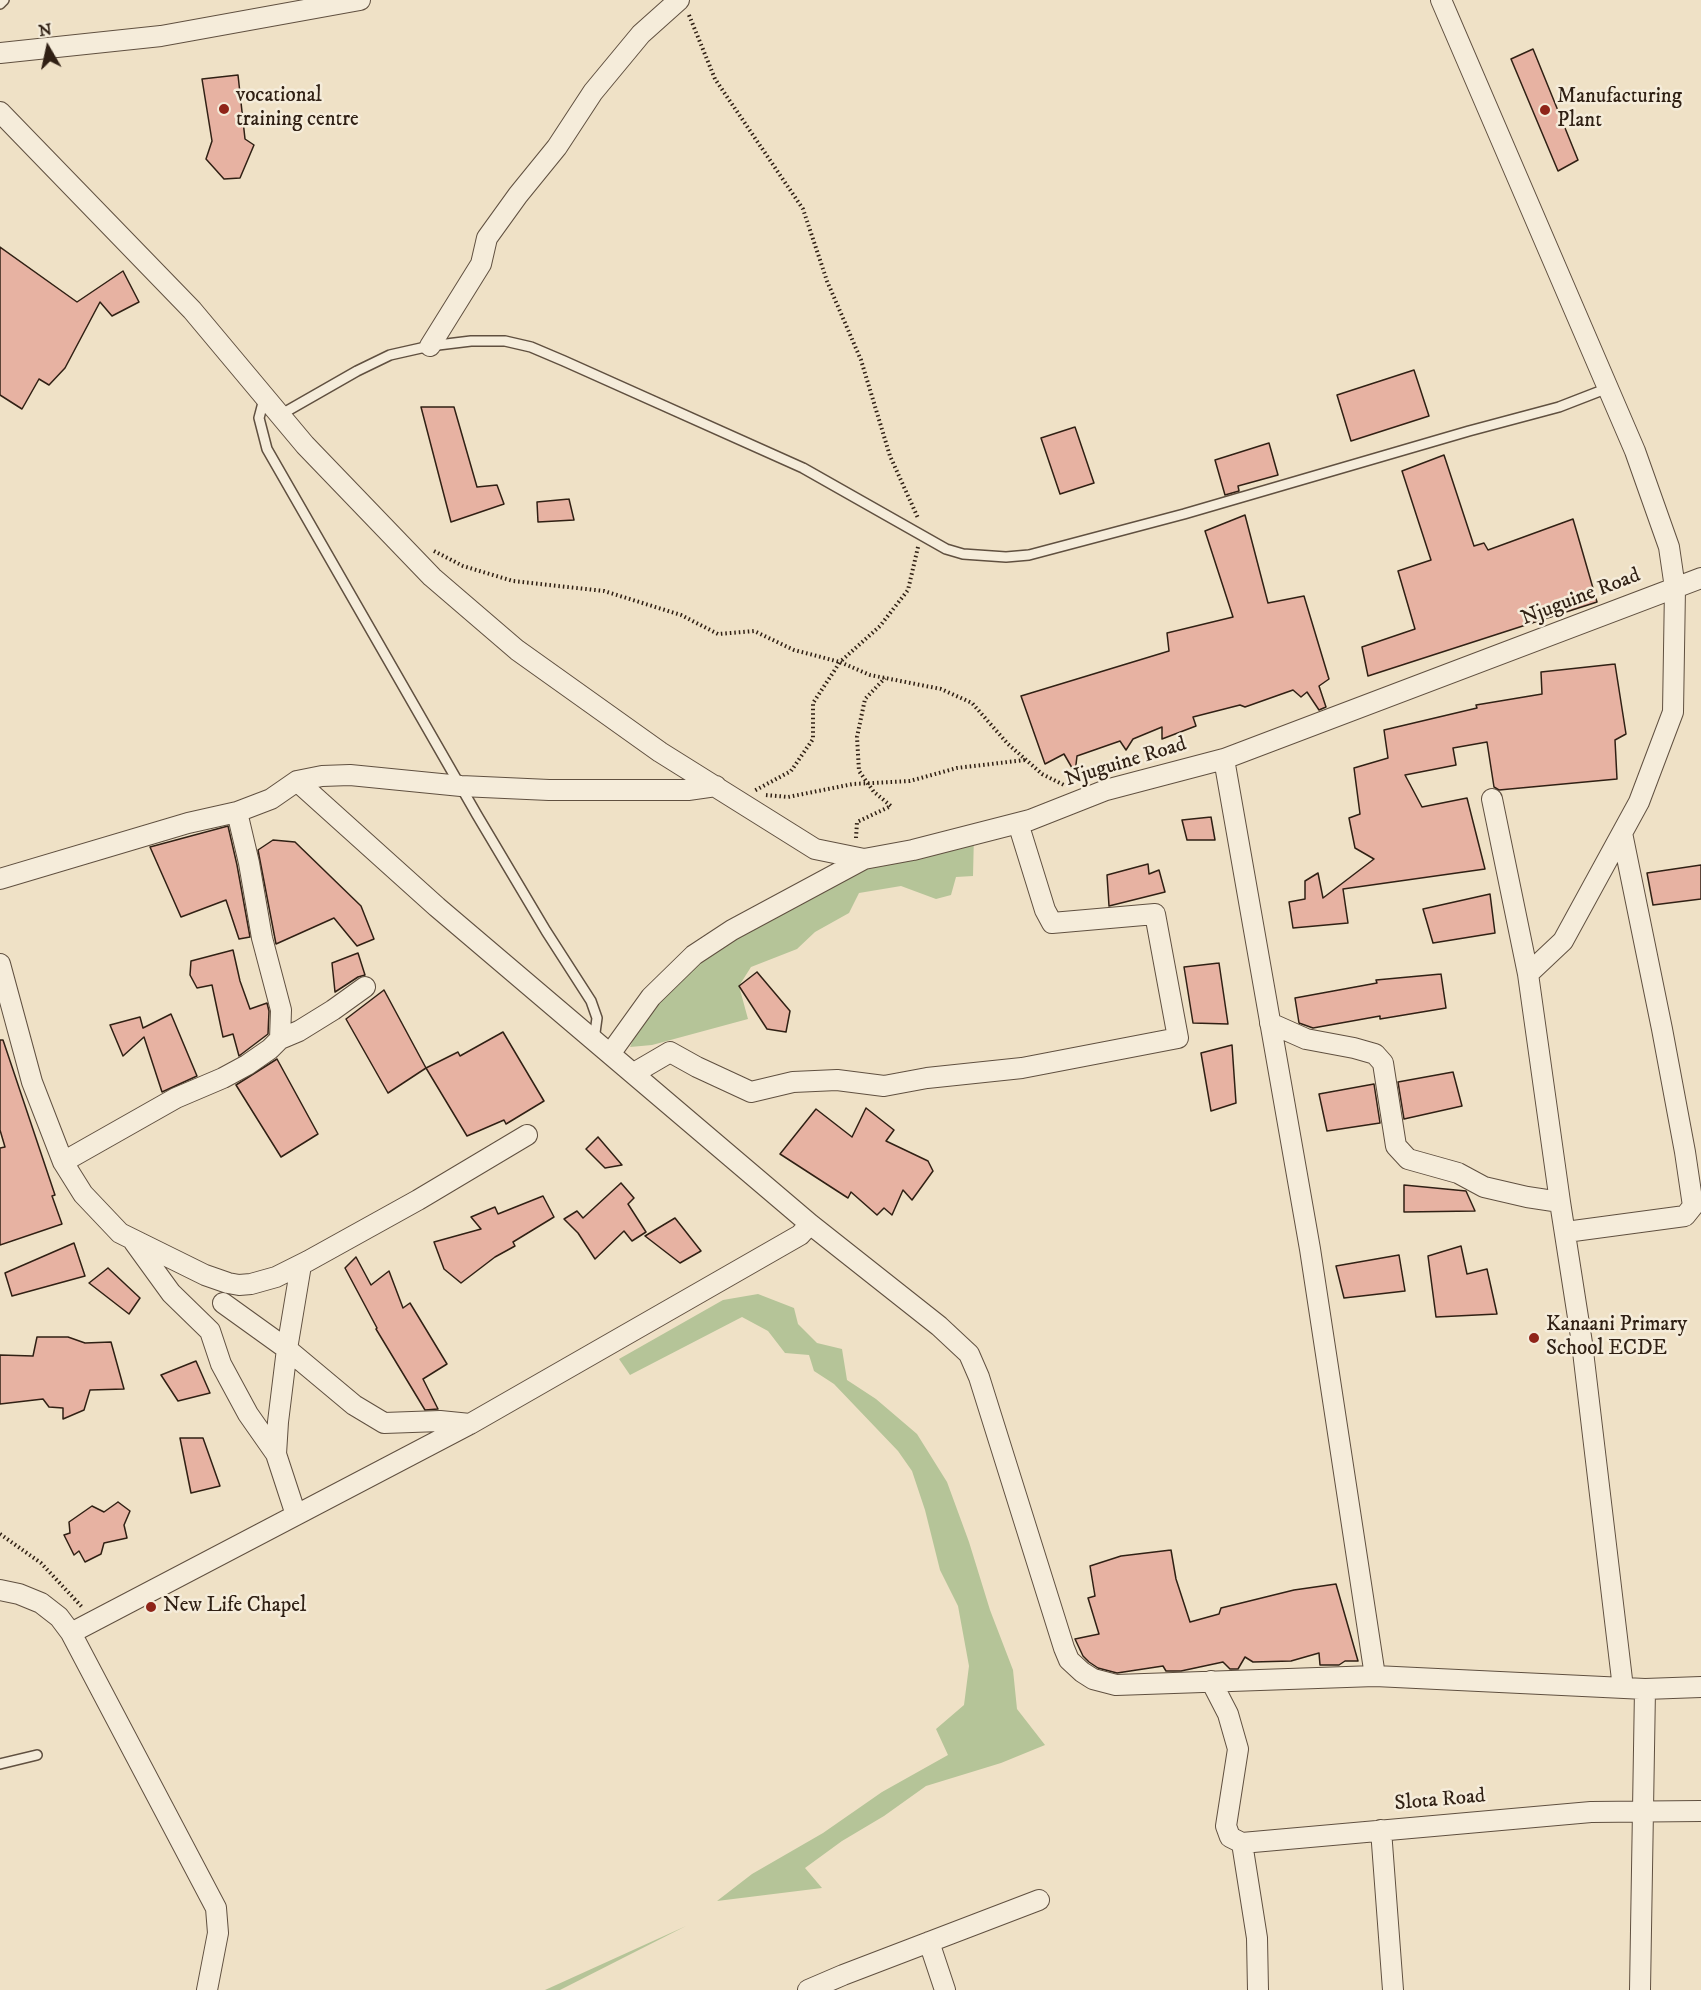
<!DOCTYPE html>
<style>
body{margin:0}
#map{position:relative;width:1701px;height:1990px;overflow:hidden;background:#efe1c6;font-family:"IM FELL DW Pica",serif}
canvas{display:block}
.north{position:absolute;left:18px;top:18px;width:60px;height:60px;-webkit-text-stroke:4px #f5ecda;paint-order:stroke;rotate:351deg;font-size:16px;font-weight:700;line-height:24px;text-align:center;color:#302014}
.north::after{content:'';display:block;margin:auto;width:21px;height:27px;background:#302014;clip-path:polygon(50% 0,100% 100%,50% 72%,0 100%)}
</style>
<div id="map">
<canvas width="1701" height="1990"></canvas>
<div class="north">N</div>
</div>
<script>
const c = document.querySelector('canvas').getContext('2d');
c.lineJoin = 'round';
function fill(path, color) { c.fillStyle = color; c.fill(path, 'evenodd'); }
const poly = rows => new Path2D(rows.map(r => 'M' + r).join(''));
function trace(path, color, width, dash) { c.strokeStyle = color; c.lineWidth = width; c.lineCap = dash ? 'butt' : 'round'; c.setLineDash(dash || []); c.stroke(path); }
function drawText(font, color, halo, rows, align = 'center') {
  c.font = font + ' "IM FELL DW Pica",serif'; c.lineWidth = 5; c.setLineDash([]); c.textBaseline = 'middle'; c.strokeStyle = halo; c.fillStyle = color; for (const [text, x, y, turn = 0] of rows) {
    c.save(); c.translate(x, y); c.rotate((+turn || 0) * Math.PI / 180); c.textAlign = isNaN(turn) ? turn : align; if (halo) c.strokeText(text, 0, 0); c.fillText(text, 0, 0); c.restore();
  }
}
const green = poly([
 [974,834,973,876,956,877,951,895,936,899,901,886,859,893,849,913,815,932,797,949,751,967,739,986,748,1019,652,1045,630,1047,651,997,694,955,864,859],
 [758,1294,794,1308,798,1324,817,1343,842,1349,847,1380,876,1399,917,1434,947,1482,969,1542,990,1610,1013,1670,1017,1709,1045,1745,1001,1763,926,1786,884,1816,842,1841,805,1868,822,1888,717,1901,752,1874,823,1833,882,1792,948,1755,936,1729,964,1705,969,1666,958,1606,940,1570,925,1510,912,1471,898,1451,834,1384,814,1371,809,1355,785,1353,768,1331,742,1317,630,1375,619,1359,723,1300],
 [686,1926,560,1990,545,1990]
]);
const building = poly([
 [1533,49,1578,160,1558,171,1511,59,1533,49],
 [238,75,245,139,254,145,240,178,224,179,206,159,212,141,202,79,238,75],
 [0,247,77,302,123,271,139,302,112,316,100,302,65,368,49,385,39,379,22,409,0,395,0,247],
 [1414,370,1429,416,1351,441,1337,395,1414,370],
 [421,407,454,407,477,487,497,485,504,504,451,522,421,407],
 [1075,427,1094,483,1060,494,1041,438,1075,427],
 [1269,443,1278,475,1238,486,1239,491,1225,495,1215,460,1269,443],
 [1444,455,1474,546,1484,543,1488,550,1573,519,1597,602,1368,676,1362,647,1415,629,1398,571,1431,560,1402,471,1444,455],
 [569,499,574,520,538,522,537,502,569,499],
 [1245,515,1268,603,1304,596,1329,679,1319,686,1326,707,1319,710,1307,692,1301,697,1293,690,1245,707,1240,705,1193,717,1196,726,1162,739,1162,727,1133,739,1126,750,1120,741,1077,756,1075,773,1064,754,1045,764,1021,696,1169,651,1167,633,1233,617,1205,531,1245,515],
 [1615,664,1626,734,1615,740,1617,779,1499,790,1494,787,1487,742,1453,748,1456,765,1405,775,1422,807,1467,798,1485,869,1343,889,1348,923,1293,928,1289,902,1305,899,1305,881,1318,873,1323,898,1374,859,1355,848,1349,818,1360,814,1354,768,1388,758,1384,730,1477,708,1476,705,1542,694,1541,672,1615,664],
 [1211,817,1215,840,1187,840,1182,820,1211,817],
 [228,826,237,865,250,937,239,939,226,900,181,917,150,847,228,826],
 [273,840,295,842,361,906,374,939,357,946,334,918,276,944,258,850,273,840],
 [1148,864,1149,874,1159,870,1165,892,1109,906,1107,875,1148,864],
 [1701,865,1701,899,1653,905,1647,873,1701,865],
 [1490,894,1495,933,1433,943,1423,909,1490,894],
 [233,950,240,981,250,1009,267,1003,269,1011,268,1034,239,1056,233,1034,223,1037,212,985,197,988,190,975,191,961,233,950],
 [358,953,365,975,358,977,335,992,332,963,358,953],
 [1219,963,1228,1024,1193,1023,1184,967,1219,963],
 [757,972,790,1011,786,1032,767,1029,739,986,757,972],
 [1441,974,1446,1008,1380,1019,1380,1016,1313,1028,1299,1023,1295,998,1377,983,1376,980,1441,974],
 [384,990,426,1068,388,1093,346,1019,384,990],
 [171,1014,197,1076,162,1092,144,1037,123,1056,110,1025,140,1017,143,1028,171,1014],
 [503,1032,544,1101,506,1124,504,1120,467,1136,426,1068,458,1052,460,1056,503,1032],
 [0,1040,3,1040,55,1195,52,1196,62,1224,0,1245,0,1148,5,1147,0,1130,0,1040],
 [1232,1045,1236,1103,1211,1111,1201,1053,1232,1045],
 [277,1059,318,1134,281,1157,236,1085,277,1059],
 [1453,1072,1462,1106,1404,1119,1398,1082,1453,1072],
 [1374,1084,1380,1123,1327,1131,1319,1094,1374,1084],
 [866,1108,894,1130,886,1141,928,1161,933,1171,912,1200,903,1190,892,1215,884,1208,877,1215,851,1192,848,1198,780,1154,816,1109,852,1137,866,1108],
 [598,1137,622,1165,605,1168,586,1149,598,1137],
 [621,1183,634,1198,628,1204,646,1232,632,1241,624,1231,595,1259,578,1233,564,1219,577,1211,583,1218,621,1183],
 [1404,1185,1466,1191,1475,1211,1404,1212,1404,1185],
 [543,1196,554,1217,513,1242,515,1246,495,1257,461,1283,444,1269,434,1242,481,1229,471,1217,495,1207,498,1214,543,1196],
 [675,1218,701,1251,680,1263,645,1236,675,1218],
 [74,1243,85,1276,12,1296,5,1273,74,1243],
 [1461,1246,1467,1274,1487,1269,1497,1314,1436,1317,1428,1256,1461,1246],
 [1399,1255,1405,1291,1344,1298,1336,1266,1399,1255],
 [356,1257,371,1285,389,1271,403,1308,410,1303,447,1364,423,1379,438,1409,425,1410,376,1329,377,1328,345,1268,356,1257],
 [108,1268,140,1298,129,1314,89,1283,108,1268],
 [37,1337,68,1337,85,1343,111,1342,124,1389,90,1390,84,1410,63,1419,63,1408,49,1407,43,1399,0,1404,0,1355,33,1356,37,1337],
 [196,1361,210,1393,178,1401,161,1375,196,1361],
 [180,1438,203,1438,220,1486,191,1493,180,1438],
 [118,1502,130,1511,124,1525,127,1538,104,1543,101,1554,85,1562,79,1551,74,1555,64,1535,70,1533,69,1522,92,1506,104,1512,118,1502],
 [1171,1550,1176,1579,1190,1622,1219,1614,1221,1608,1294,1590,1336,1584,1358,1661,1345,1661,1339,1665,1320,1665,1319,1653,1291,1661,1253,1662,1245,1657,1238,1669,1230,1669,1223,1662,1181,1671,1166,1671,1163,1666,1117,1673,1098,1668,1089,1662,1083,1656,1075,1639,1099,1634,1088,1598,1095,1596,1090,1566,1121,1556,1171,1550]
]);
const path = poly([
 [689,15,715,79,803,209,827,281,861,360,890,456,918,518],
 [918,547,908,590,880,626,840,662,870,675,941,689,972,703,1008,744,1042,774,1066,786],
 [434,551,463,566,513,581,604,591,681,615,718,634,754,631,794,650,840,662,813,703,813,739,791,771,754,791],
 [766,795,788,797,853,784,910,781,957,768,1025,760],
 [856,838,857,822,891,806,874,792,859,771,857,737,865,699,885,678],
 [0,1534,41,1563,82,1607]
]);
const service = poly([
 [0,4,4,0],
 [264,399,259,418,267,449,477,815,546,931,591,1001,597,1018,594,1040],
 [280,415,357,371,390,355,430,346,471,341,505,341,531,347,564,361,803,468,946,549,963,554,1006,557,1029,555,1184,514,1469,431,1559,407,1608,388],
 [0,1764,37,1755]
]);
const minor = poly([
 [1441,0,1635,451,1669,547,1675,588,1673,712,1639,802,1563,941,1528,974],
 [0,53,161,36,360,0],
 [0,112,192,310,305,445,432,577,517,650,660,752,815,849,864,859],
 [430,346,481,264,487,238,518,195,557,147,593,92,641,34,679,0],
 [1224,759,1310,1249,1375,1676],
 [1492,799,1528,974,1560,1202],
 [0,879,188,823,237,812,271,799,297,781,322,776,350,775,461,786,549,790,688,790,716,786],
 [0,964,32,1082,63,1162,83,1194,120,1233,205,1275,228,1283,239,1285,251,1284,276,1277,308,1261,418,1200,527,1135],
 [1270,1023,1306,1039,1354,1048,1375,1054,1383,1063,1396,1146,1408,1159,1458,1173,1484,1187,1527,1197,1560,1202,1582,1343,1623,1688],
 [280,1039,299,1031,333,1010,365,987],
 [610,1054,651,997,694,955,732,930,864,859,913,850,1030,820,1106,790,1224,759,1701,578],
 [634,1073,670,1052,697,1067,751,1092,793,1082,837,1080,884,1086,927,1078,1022,1068,1178,1038,1155,914,1052,923,1045,910,1018,823],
 [63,1162,176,1098,223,1078,247,1065,270,1049,280,1039,281,1010,262,938,249,863,237,812],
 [810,1224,939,1326,969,1354,979,1377,1064,1648,1069,1660,1082,1672,1093,1679,1116,1685,1375,1676,1645,1689,1701,1687],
 [1566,1232,1685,1216,1693,1206,1685,1152,1662,1029,1622,833],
 [134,1242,171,1293,210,1331,221,1364,248,1414,276,1454],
 [223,1303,287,1349,354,1405,384,1423,440,1421,470,1424],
 [296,1515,276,1454,278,1422,287,1349,301,1265],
 [0,1590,19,1594,41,1603,59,1617,71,1633,216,1908,218,1933,207,1990],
 [71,1633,470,1424,800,1235,810,1224,437,907,297,781],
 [1211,1681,1228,1714,1238,1749,1226,1826,1230,1837,1242,1843],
 [1381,1830,1393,1990],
 [1242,1843,1591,1812,1701,1811],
 [1242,1843,1257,1938,1258,1990],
 [929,1942,945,1990],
 [808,1990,843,1975,1039,1900],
 [1640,1990,1645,1689]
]);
const markers = [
 [224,109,6,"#8f2418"],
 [1545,110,6,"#8f2418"],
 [1534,1338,6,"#8f2418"],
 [151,1607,6,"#8f2418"]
];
const poiNames = [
 ["vocational",236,97],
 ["training centre",236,121],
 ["Manufacturing",1557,98],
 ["Plant",1557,122],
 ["Kanaani Primary",1546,1326],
 ["School ECDE",1546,1350],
 ["New Life Chapel",163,1607]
];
const streetNames = [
 ["Njuguine Road",1581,598,-21],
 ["Njuguine Road",1126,763,-17],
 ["Slota Road",1440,1801,-5]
];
fill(green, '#b5c498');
fill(building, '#e7b2a2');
trace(building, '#302014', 1.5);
trace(service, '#605040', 12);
trace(minor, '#605040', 22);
trace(path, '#302014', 4, [1.5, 3]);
trace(service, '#f5ecda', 9);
trace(minor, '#f5ecda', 20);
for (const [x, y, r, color] of markers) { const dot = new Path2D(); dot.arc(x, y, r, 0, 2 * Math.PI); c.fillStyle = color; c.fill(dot); trace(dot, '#f5ecda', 2); }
drawText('21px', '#302014', '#f5ecda', poiNames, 'left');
drawText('21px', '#302014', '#f5ecda', streetNames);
</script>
